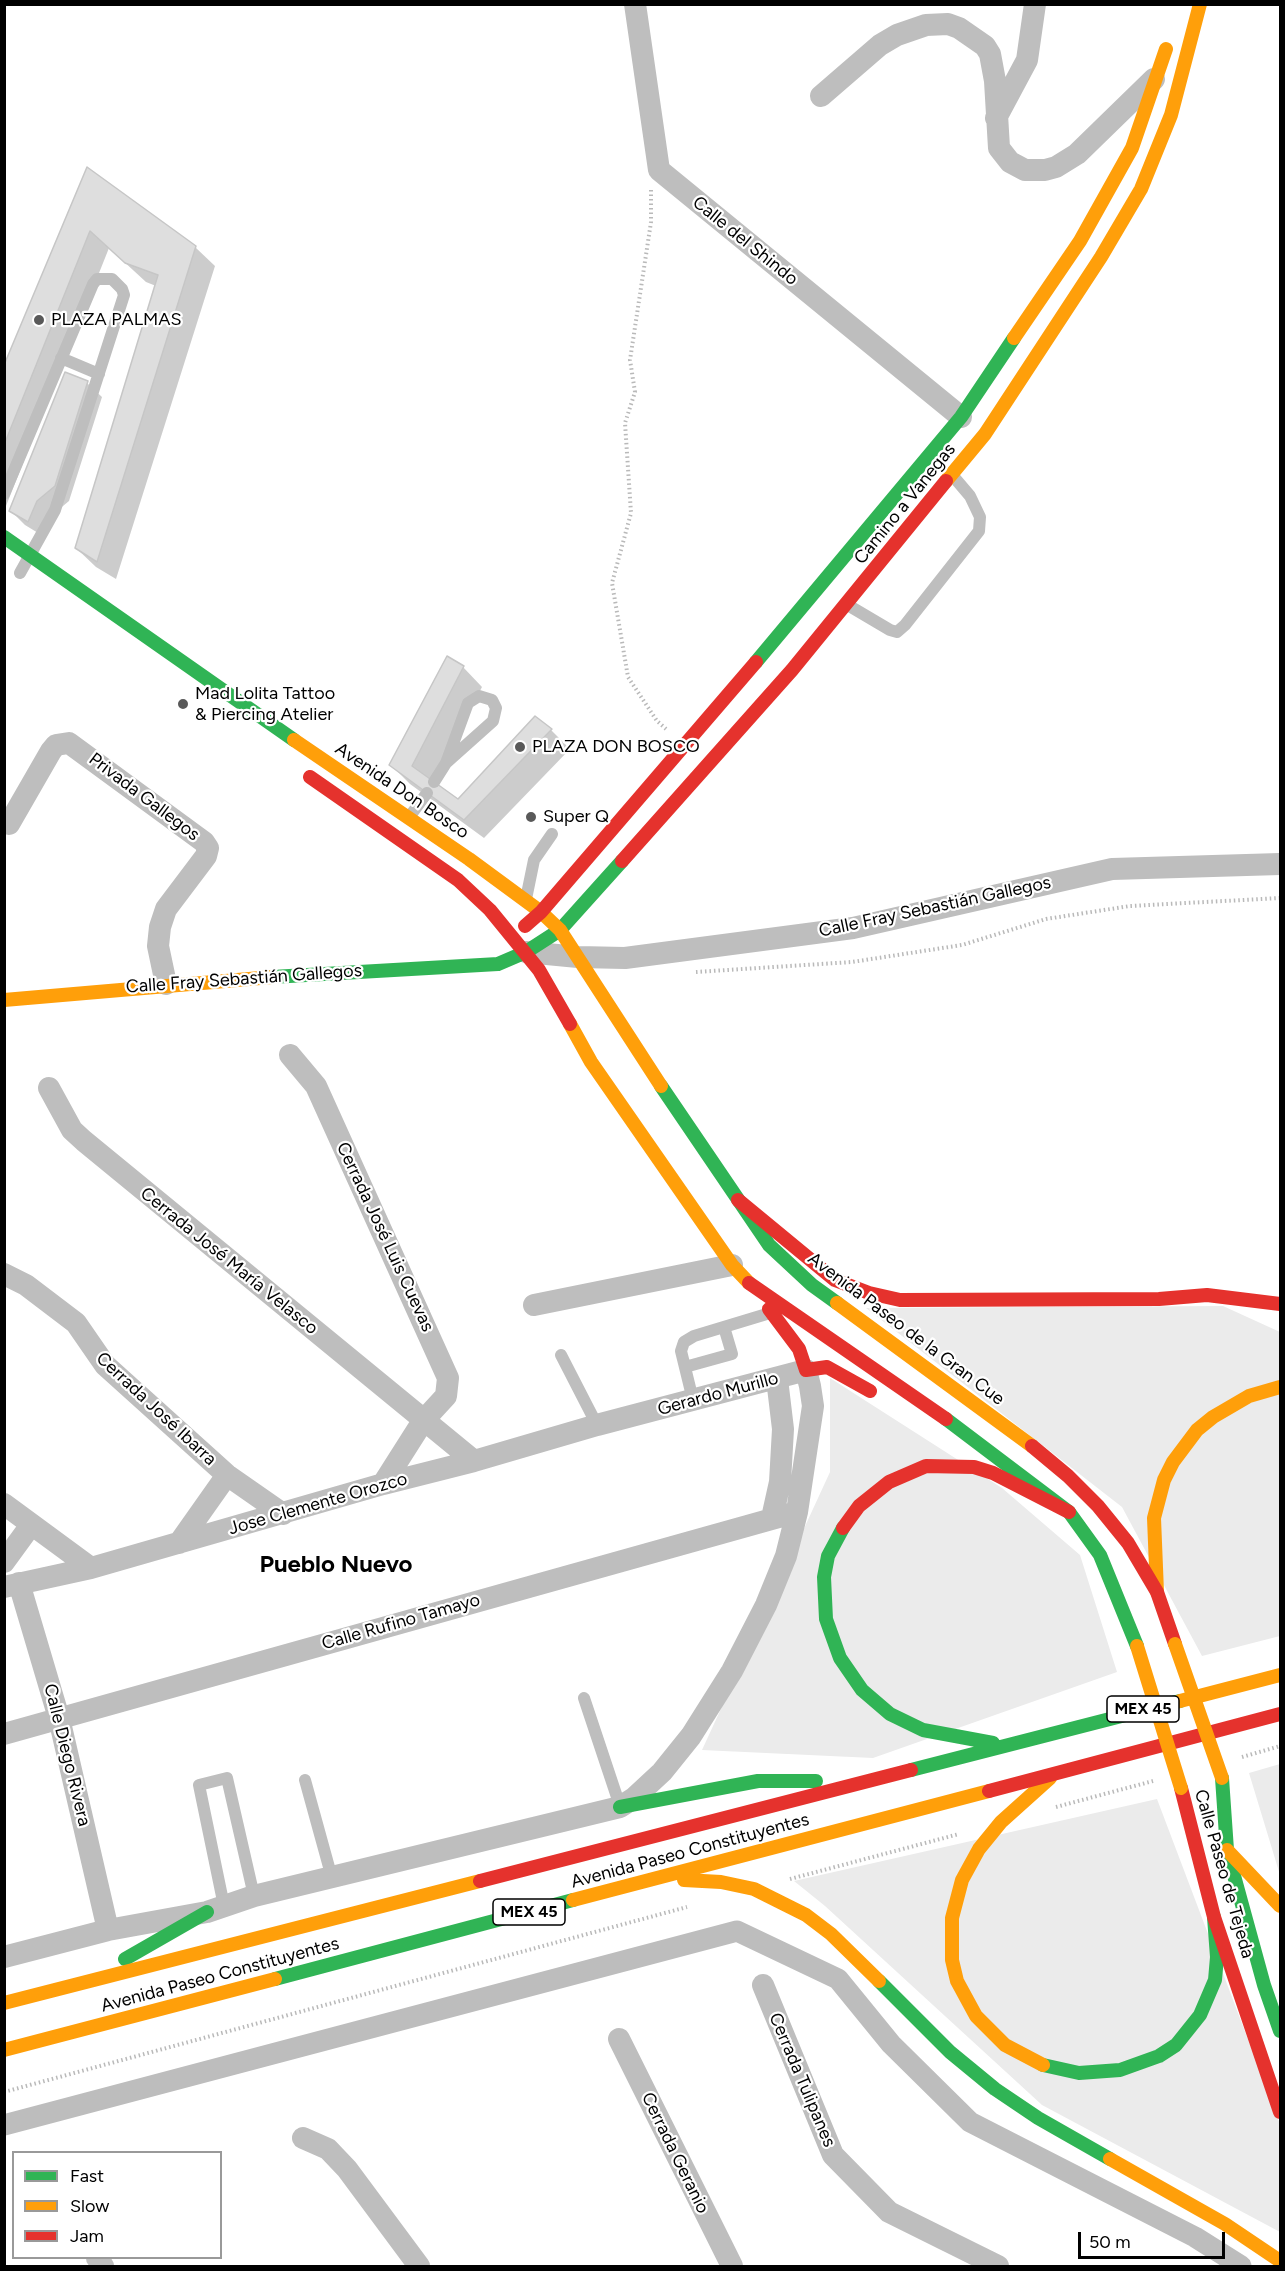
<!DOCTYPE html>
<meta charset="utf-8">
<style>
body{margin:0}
#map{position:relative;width:1285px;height:2271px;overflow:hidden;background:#fff;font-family:Figtree,sans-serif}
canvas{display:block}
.frame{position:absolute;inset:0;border:6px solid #000;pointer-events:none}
.legend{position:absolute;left:12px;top:2151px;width:210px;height:108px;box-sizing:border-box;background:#fff;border:2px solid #999;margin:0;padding:8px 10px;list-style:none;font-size:18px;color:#000}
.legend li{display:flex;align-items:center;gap:12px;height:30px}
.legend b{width:30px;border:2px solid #999}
.scale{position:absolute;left:1078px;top:2232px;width:147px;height:27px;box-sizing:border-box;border:3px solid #000;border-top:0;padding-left:8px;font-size:18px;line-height:21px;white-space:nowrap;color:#000;-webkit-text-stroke:4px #fff;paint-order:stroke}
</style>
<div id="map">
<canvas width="1285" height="2271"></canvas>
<div class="frame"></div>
<ul class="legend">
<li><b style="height:8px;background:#30b455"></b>Fast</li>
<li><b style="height:8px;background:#ff9f0a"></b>Slow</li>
<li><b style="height:8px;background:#e5322d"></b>Jam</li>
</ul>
<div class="scale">50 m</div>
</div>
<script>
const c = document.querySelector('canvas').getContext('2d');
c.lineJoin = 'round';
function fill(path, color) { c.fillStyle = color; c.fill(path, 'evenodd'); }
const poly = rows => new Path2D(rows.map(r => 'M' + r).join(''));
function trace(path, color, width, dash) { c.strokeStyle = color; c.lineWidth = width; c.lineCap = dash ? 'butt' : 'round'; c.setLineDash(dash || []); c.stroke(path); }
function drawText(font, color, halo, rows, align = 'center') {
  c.font = font + ' Figtree,sans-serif'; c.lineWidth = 4.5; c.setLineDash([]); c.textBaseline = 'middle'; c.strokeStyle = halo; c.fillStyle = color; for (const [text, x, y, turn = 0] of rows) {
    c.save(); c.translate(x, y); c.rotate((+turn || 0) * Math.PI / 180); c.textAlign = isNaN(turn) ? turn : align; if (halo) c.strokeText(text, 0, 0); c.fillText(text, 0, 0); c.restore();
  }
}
const green = poly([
 [1223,1306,1280,1332,1280,1636,1202,1656,1122,1507,866,1308],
 [830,1378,1002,1488,1080,1555,1117,1672,873,1758,702,1750,830,1472],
 [1280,1764,1280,1875,1249,1773],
 [1157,1799,1280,2124,1280,2232,1042,2105,825,1906,794,1881]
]);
const shadow = poly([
 [88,169,195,247,215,266,116,579,96,567,76,548,156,286,146,282,109,248,4,511,4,369],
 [87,383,102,397,69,501,51,516,43,536,25,525,11,511],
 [463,667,482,687,432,782,458,801,551,730,570,749,484,838,410,784,391,765]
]);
const canal = poly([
 [4,2125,737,1931,838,1979,891,2044,970,2122,1195,2237,1241,2266]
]);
const building = poly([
 [87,167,196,246,97,562,75,548,158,275,125,263,90,231,4,445,4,365,87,167],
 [65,372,88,381,55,486,37,501,28,522,9,511,65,372],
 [447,656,464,666,412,766,458,799,535,716,552,729,464,820,389,765,447,656]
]);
const path = poly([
 [651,190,651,222,630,360,635,392,625,423,631,513,612,583,628,677,657,721,666,729],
 [696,972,852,962,962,945,1046,919,1130,906,1280,898],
 [1242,1757,1280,1746],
 [1056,1807,1153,1781],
 [790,1879,959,1834],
 [4,2092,687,1907]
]);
const lane = poly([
 [61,358,99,374],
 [4,494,93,284,97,279,112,279,122,289,124,295,55,510,20,573],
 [846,604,890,630,897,632,905,625,979,531,980,517,970,496,953,476],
 [434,782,446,763,468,703,479,696,492,700,496,708,493,721,446,763],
 [410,816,427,793],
 [526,899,534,860,552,834],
 [561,1355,597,1425],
 [685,1367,732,1354,724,1327],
 [693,1400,681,1351,684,1342,694,1336,770,1313],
 [584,1698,620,1806],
 [305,1780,332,1878],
 [224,1906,199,1785,227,1778,254,1896]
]);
const street = poly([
 [635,4,659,170,961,417],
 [821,96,880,45,897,35,926,25,948,24,959,28,985,46,990,54,995,81,999,148,1010,162,1025,170,1045,170,1056,167,1077,154,1154,79],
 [996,118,1027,60,1035,4],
 [9,824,51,751,56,745,69,743,204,842,208,848,206,856,166,909,160,927,158,946,166,984],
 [526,952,578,957,625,958,853,928,1112,869,1280,864],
 [290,1055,316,1086,448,1378,446,1396,423,1421,383,1484],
 [49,1088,72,1130,84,1141,474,1461],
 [4,1274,26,1285,76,1323,105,1365,227,1475,283,1514],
 [534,1305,732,1265],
 [4,1504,91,1568],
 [772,1518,780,1482,783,1429,777,1379],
 [179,1543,227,1475],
 [4,1562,31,1525],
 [19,1583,59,1718,108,1930],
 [4,1587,91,1568,383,1484,474,1461,597,1425,806,1370,810,1386,813,1406,797,1512,786,1556,766,1605,732,1671,691,1736,662,1772,634,1798,620,1807,254,1896,207,1912,108,1930,4,1957],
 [4,1734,797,1512],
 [763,1985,833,2155,889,2212,998,2266],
 [619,2039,732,2266],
 [303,2138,328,2149,347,2169,419,2266],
 [97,2258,103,2266]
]);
const fast = poly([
 [4,537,294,740],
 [756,662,961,417,1014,338],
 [272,977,498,964,526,952,560,930,622,861],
 [661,1086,769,1245,812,1285,837,1303],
 [946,1419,1069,1512,1100,1555,1137,1646],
 [843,1528,828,1556,824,1577,826,1619,840,1658,862,1690,890,1714,923,1730,993,1743],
 [911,1770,1180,1701],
 [1222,1778,1227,1850,1264,1985,1280,2031],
 [620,1807,758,1781,816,1781],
 [125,1959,207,1912],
 [275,1979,573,1900],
 [879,1981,950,2052,995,2089,1038,2118,1110,2159],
 [1043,2065,1079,2073,1120,2070,1159,2056,1176,2045,1200,2015,1215,1980,1217,1957,1214,1917]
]);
const slow = poly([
 [1014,338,1080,241,1132,148,1166,49],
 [946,481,985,434,1101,257,1141,189,1171,115,1200,4],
 [294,740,469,859,541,912,560,930,661,1086],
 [4,1000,272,977],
 [570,1024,591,1062,732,1265,749,1283],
 [837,1303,1032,1446],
 [1157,1592,1154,1518,1164,1480,1173,1462,1197,1430,1213,1417,1249,1396,1280,1387],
 [1180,1701,1280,1675],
 [1227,1850,1280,1906],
 [684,1880,721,1882,754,1889,806,1915,831,1934,879,1981],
 [573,1900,989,1791],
 [4,2003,480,1881],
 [4,2050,275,1979],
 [1043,2065,1005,2045,976,2016,957,1981,952,1960,952,1918,962,1880,979,1849,1001,1822,1050,1778],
 [1110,2159,1225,2224,1280,2261]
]);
const jam = poly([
 [310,777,458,880,490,910,539,970,570,1024],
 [622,861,792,670,946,481],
 [525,926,541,912,756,662],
 [738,1200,835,1280,869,1293,900,1300,1159,1299,1207,1295,1280,1304],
 [749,1283,946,1419],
 [769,1309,799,1349,806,1370,827,1367,870,1391],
 [1032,1446,1068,1476,1098,1506,1128,1543,1157,1592,1175,1644],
 [843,1528,859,1506,889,1482,926,1466,974,1467,993,1473,1069,1512],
 [1181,1788,1214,1917,1280,2112],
 [989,1791,1280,1714],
 [480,1881,911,1770]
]);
const slowBridge = poly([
 [1175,1644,1222,1778],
 [1137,1646,1181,1788]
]);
const markers = [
 [39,320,6,"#595959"],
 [183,704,6,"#595959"],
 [520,747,6,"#595959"],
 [531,817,6,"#595959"]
];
const shields = [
 [1143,1709,72],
 [529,1912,72]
];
const shieldNames = [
 ["MEX 45",1143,1709],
 ["MEX 45",529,1912]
];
const streetNames = [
 ["Calle del Shindo",745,241,39],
 ["Camino a Vanegas",905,504,-51],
 ["Avenida Don Bosco",402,791,34],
 ["Privada Gallegos",144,797,37],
 ["Calle Fray Sebastián Gallegos",935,907,-12],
 ["Calle Fray Sebastián Gallegos",244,979,-4],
 ["Cerrada José Luis Cuevas",385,1237,65],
 ["Cerrada José María Velasco",229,1261,39],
 ["Avenida Paseo de la Gran Cue",906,1329,37],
 ["Gerardo Murillo",718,1394,-15],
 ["Cerrada José Ibarra",156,1409,43],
 ["Jose Clemente Orozco",318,1504,-16],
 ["Calle Rufino Tamayo",401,1622,-16],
 ["Calle Diego Rivera",67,1755,76],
 ["Avenida Paseo Constituyentes",690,1851,-15],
 ["Calle Paseo de Tejeda",1224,1874,74],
 ["Avenida Paseo Constituyentes",220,1975,-15],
 ["Cerrada Tulipanes",802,2080,67],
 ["Cerrada Geranio",675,2153,64]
];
const poiNames = [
 ["PLAZA PALMAS",51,320],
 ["Mad Lolita Tattoo",195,694],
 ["& Piercing Atelier",195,715],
 ["PLAZA DON BOSCO",532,747],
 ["Super Q",543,817]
];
const districtNames = [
 ["Pueblo Nuevo",336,1565]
];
fill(green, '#ebebeb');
fill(shadow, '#0003');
trace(canal, '#bdbdbd', 21);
fill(building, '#dedede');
trace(building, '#c6c6c6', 1.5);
trace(path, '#b9b9b9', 4, [1.5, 3]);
trace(lane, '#bebebe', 12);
trace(street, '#bebebe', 22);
trace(fast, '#30b455', 14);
trace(slow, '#ff9f0a', 14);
trace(jam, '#e5322d', 14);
trace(slowBridge, '#ff9f0a', 14);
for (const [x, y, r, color] of markers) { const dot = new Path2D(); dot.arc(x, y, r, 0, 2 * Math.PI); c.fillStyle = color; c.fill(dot); trace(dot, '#fff', 2); }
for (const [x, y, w] of shields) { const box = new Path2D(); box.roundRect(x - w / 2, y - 13, w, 26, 4.5); c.fillStyle = '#fff'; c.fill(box); trace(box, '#000', 1.5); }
drawText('bold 16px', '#000', null, shieldNames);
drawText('18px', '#000', '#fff', streetNames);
drawText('18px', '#000', '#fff', poiNames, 'left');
drawText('bold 24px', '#000', '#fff', districtNames);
</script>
